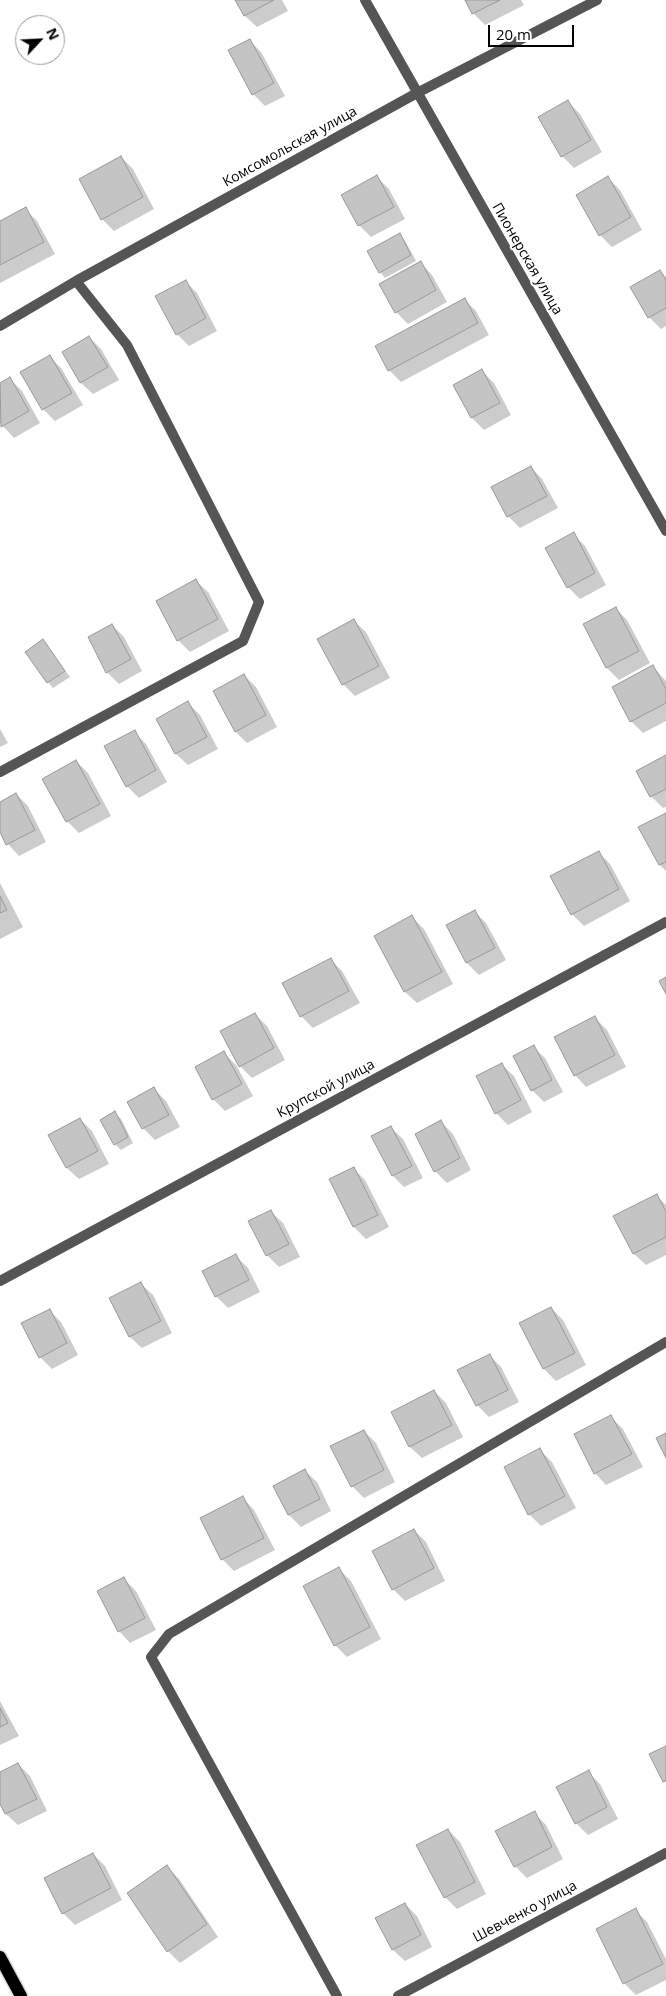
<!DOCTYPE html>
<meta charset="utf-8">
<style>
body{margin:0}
#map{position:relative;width:666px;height:1996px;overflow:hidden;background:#fff;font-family:"Open Sans",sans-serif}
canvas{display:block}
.north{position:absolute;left:15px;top:15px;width:50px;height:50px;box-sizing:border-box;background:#fff;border:1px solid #999;border-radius:50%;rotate:65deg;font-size:14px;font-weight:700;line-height:20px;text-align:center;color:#000}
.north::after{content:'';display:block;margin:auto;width:18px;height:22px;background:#000;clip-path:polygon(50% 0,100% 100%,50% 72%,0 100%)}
.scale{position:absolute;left:488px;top:25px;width:86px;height:22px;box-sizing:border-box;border:2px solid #000;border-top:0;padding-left:6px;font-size:15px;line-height:18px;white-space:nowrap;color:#000;-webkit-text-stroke:4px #fff;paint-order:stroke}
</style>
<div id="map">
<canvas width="666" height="1996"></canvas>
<div class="north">N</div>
<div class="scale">20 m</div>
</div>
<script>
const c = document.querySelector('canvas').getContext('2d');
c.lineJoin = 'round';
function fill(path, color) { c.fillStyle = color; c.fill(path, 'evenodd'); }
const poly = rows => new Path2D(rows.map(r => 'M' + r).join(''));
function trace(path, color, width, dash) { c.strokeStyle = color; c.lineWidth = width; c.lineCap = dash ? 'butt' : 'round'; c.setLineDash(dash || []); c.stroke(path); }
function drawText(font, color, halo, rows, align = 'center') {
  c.font = font + ' "Open Sans",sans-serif'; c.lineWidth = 4; c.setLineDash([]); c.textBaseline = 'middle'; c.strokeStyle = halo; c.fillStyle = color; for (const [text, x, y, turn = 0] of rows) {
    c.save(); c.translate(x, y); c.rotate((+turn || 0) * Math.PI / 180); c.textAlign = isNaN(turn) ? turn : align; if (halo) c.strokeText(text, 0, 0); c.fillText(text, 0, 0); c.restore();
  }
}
const shadow = poly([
 [237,0,282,0,288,11,257,27,245,16],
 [466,0,521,0,524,5,485,25,473,13],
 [249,40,261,52,285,96,265,106,253,94],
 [568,102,580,114,602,152,574,168,562,156],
 [121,157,133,169,154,209,114,231,102,219],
 [377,177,389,189,405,219,371,237,359,225],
 [608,178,620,190,642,230,612,247,600,235],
 [25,209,37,221,55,254,0,283,0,222],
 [400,235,405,241,416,261,385,278,380,272],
 [421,263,432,275,447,302,408,324,396,312],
 [660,271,666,277,666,326,661,329,649,317],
 [185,281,197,293,217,331,189,346,177,334],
 [464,299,476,311,489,335,401,382,389,370],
 [89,337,101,349,119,380,93,394,81,383,64,352],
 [49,356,61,368,83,405,55,421,43,409],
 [482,371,494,383,511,415,484,430,472,418,454,386],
 [10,379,22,391,40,423,14,438,0,423,0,385],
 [531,467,542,479,558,508,520,528,508,516],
 [573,534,585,546,606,585,580,599,568,587],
 [196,581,208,592,229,631,190,652,178,640],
 [615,608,627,620,650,663,619,680,607,668,584,625],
 [354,621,366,632,390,678,355,696,343,684,319,640],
 [112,625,124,637,142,671,119,684,107,672],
 [43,641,70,677,53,688,48,682],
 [653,667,666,681,666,721,643,733,631,721],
 [244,675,256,687,277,727,247,743,236,732],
 [188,703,200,715,218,749,188,765,176,754,158,719],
 [0,729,8,743,0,747],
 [134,732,146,744,167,782,139,798,127,786],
 [666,756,666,807,663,808,651,796],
 [76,761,88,773,111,816,79,833,67,821],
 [16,794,28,806,46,842,19,856,8,844,0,830,0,803],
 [666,814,666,871,660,865,640,828],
 [598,852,610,864,630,901,584,926,572,914],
 [0,883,23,927,0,939],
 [474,911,486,923,506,960,479,975,467,963,447,926],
 [412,917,424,929,453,984,417,1003,405,992,376,936],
 [330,959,342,971,360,1003,313,1028,301,1016],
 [255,1014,267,1026,285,1060,252,1078,240,1066],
 [595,1018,607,1030,626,1067,586,1087,575,1075],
 [533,1047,545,1058,563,1092,544,1102,532,1090],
 [224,1053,236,1065,253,1096,225,1111,213,1099],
 [502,1065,514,1076,532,1112,508,1125,496,1113],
 [154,1089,166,1101,180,1127,155,1140,143,1128],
 [115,1113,121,1119,133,1143,121,1150,115,1144],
 [80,1119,92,1131,109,1164,79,1179,67,1168],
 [441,1122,453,1134,471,1170,447,1183,435,1171],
 [391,1128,403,1139,423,1178,404,1187,393,1176],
 [353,1168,365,1180,389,1227,366,1239,354,1227,330,1180],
 [656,1195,666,1205,666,1255,646,1265,634,1254],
 [271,1212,283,1223,300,1257,279,1267,267,1255],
 [236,1256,248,1268,260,1292,228,1308,216,1296,204,1272],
 [141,1284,153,1295,172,1333,142,1348,130,1337,111,1299],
 [551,1308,563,1320,586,1365,556,1381,544,1369,521,1323],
 [49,1310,61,1322,78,1355,52,1369,40,1357],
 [489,1355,501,1367,519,1402,489,1417,477,1405],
 [434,1391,446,1403,463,1437,422,1458,410,1447,393,1412],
 [611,1417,623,1429,643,1467,606,1485,595,1473],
 [364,1431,376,1443,395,1482,364,1498,352,1486],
 [540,1450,552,1462,576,1508,541,1526,529,1514],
 [305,1471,317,1482,331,1511,301,1527,289,1515,274,1486],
 [243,1498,254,1510,275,1550,234,1571,222,1559],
 [414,1530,426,1542,445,1581,405,1601,393,1589],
 [339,1569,351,1581,381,1639,347,1657,335,1645],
 [124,1579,136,1591,156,1630,130,1643,119,1631],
 [0,1701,19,1736,0,1745],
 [18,1764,30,1776,47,1811,18,1825,6,1814,0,1801,0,1773],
 [588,1772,600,1784,618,1819,588,1835,576,1823],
 [534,1813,546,1825,563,1859,527,1878,515,1866],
 [448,1830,460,1842,486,1894,457,1909,445,1897],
 [93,1854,105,1866,122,1900,75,1925,63,1913],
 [167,1867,179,1879,218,1937,180,1963,168,1951],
 [405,1904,417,1916,432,1947,405,1961,393,1950,377,1918],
 [635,1910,647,1922,666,1959,666,1980,636,1995,624,1983]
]);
const building = poly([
 [235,0,274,0,244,16,235,0],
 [465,0,500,0,472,14,465,0],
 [250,39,274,83,252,95,228,50,250,39],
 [568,100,591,140,561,157,538,117,568,100],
 [121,156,143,197,101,220,79,179,121,156],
 [377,175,394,207,358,226,341,195,377,175],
 [608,176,631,217,599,236,576,195,608,176],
 [26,207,44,242,0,265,0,221,26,207],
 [400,233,411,255,379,273,367,251,400,233],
 [421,261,436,290,395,313,379,284,421,261],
 [660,270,666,280,666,308,648,318,630,287,660,270],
 [186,280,206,318,176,335,155,296,186,280],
 [465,298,478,323,388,371,375,346,465,298],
 [89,336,108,367,80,383,62,352,89,336],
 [50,355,72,393,42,410,20,372,50,355],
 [482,369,500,403,471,418,453,385,482,369],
 [10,377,29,411,1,427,0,383,10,377],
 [531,466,547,496,507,517,491,487,531,466],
 [574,532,595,573,567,588,545,548,574,532],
 [196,579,218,619,177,641,156,601,196,579],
 [616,607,639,651,606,668,583,624,616,607],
 [354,619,379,666,342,685,317,639,354,619],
 [112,624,131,659,106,673,88,637,112,624],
 [43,639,65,671,47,683,25,652,43,639],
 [653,665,666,689,666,703,630,722,612,687,653,665],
 [244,674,266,715,235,732,213,691,244,674],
 [188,701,207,737,175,754,156,719,188,701],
 [135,730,156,770,126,787,104,746,135,730],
 [666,755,666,789,650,797,636,771,666,755],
 [76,760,100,804,66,822,42,779,76,760],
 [16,793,35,830,6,845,0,832,0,802,16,793],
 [666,813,666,862,659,865,638,827,666,813],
 [599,851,619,889,571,915,550,876,599,851],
 [0,896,7,910,0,913,0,896],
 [475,910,495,948,466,963,446,925,475,910],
 [412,915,442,972,404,992,374,936,412,915],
 [331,958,349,991,300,1017,282,983,331,958],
 [666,977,666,994,659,981,666,977],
 [255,1013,274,1048,239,1067,220,1031,255,1013],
 [595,1016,615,1055,574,1076,554,1037,595,1016],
 [534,1045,552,1080,531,1091,513,1056,534,1045],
 [224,1051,242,1084,212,1100,195,1067,224,1051],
 [502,1063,521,1100,495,1114,476,1076,502,1063],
 [154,1087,169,1115,142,1129,127,1102,154,1087],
 [115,1111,128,1137,114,1145,100,1120,115,1111],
 [80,1118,98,1151,66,1168,48,1135,80,1118],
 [441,1120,460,1158,434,1172,415,1134,441,1120],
 [391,1126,412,1166,392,1176,371,1136,391,1126],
 [354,1167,378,1215,353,1227,329,1179,354,1167],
 [657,1194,666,1212,666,1237,633,1254,613,1216,657,1194],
 [271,1210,289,1244,266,1256,248,1221,271,1210],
 [236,1254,249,1280,215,1297,202,1271,236,1254],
 [141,1282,161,1321,129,1337,109,1298,141,1282],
 [551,1307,575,1353,543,1369,519,1323,551,1307],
 [50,1309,67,1343,39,1358,21,1323,50,1309],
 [490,1354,508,1390,476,1406,457,1370,490,1354],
 [434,1390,452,1425,409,1447,391,1412,434,1390],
 [611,1415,632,1454,594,1474,574,1434,611,1415],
 [364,1430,384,1470,351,1487,330,1446,364,1430],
 [666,1433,666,1458,656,1438,666,1433],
 [540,1448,565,1496,528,1515,504,1467,540,1448],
 [305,1469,320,1499,288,1515,273,1486,305,1469],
 [243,1496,264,1538,221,1560,200,1518,243,1496],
 [414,1529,434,1568,392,1590,372,1551,414,1529],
 [339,1567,370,1627,334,1646,303,1586,339,1567],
 [124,1577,145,1618,118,1632,97,1591,124,1577],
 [0,1708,8,1723,0,1727,0,1708],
 [666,1746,666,1781,663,1782,649,1754,666,1746],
 [18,1763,37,1799,5,1814,0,1804,0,1772,18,1763],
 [589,1770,607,1807,575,1824,556,1787,589,1770],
 [535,1811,552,1847,514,1867,495,1831,535,1811],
 [448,1829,475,1882,444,1898,416,1845,448,1829],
 [93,1853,111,1888,62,1914,44,1878,93,1853],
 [167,1865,207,1924,167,1952,127,1893,167,1865],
 [405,1903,421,1935,392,1950,375,1918,405,1903],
 [636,1908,663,1964,623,1984,596,1929,636,1908]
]);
const minor = poly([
 [365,0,666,531],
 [0,326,76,281,417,93,597,0],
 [0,772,243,641,259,602,127,345,76,281],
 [0,1281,666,922],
 [337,1996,151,1657,169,1634,666,1342],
 [398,1996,666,1853]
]);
const primary = poly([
 [0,1957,21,1996]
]);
const streetNames = [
 ["Комсомольская улица",290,147,-29],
 ["Пионерская улица",527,259,60],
 ["Крупской улица",326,1089,-28],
 ["Шевченко улица",525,1912,-28]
];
fill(shadow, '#0003');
fill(building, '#c4c4c4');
trace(building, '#999', 1);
trace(primary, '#dbdbdb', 15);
trace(minor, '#555', 10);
trace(primary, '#000', 12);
drawText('14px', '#000', '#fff', streetNames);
</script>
